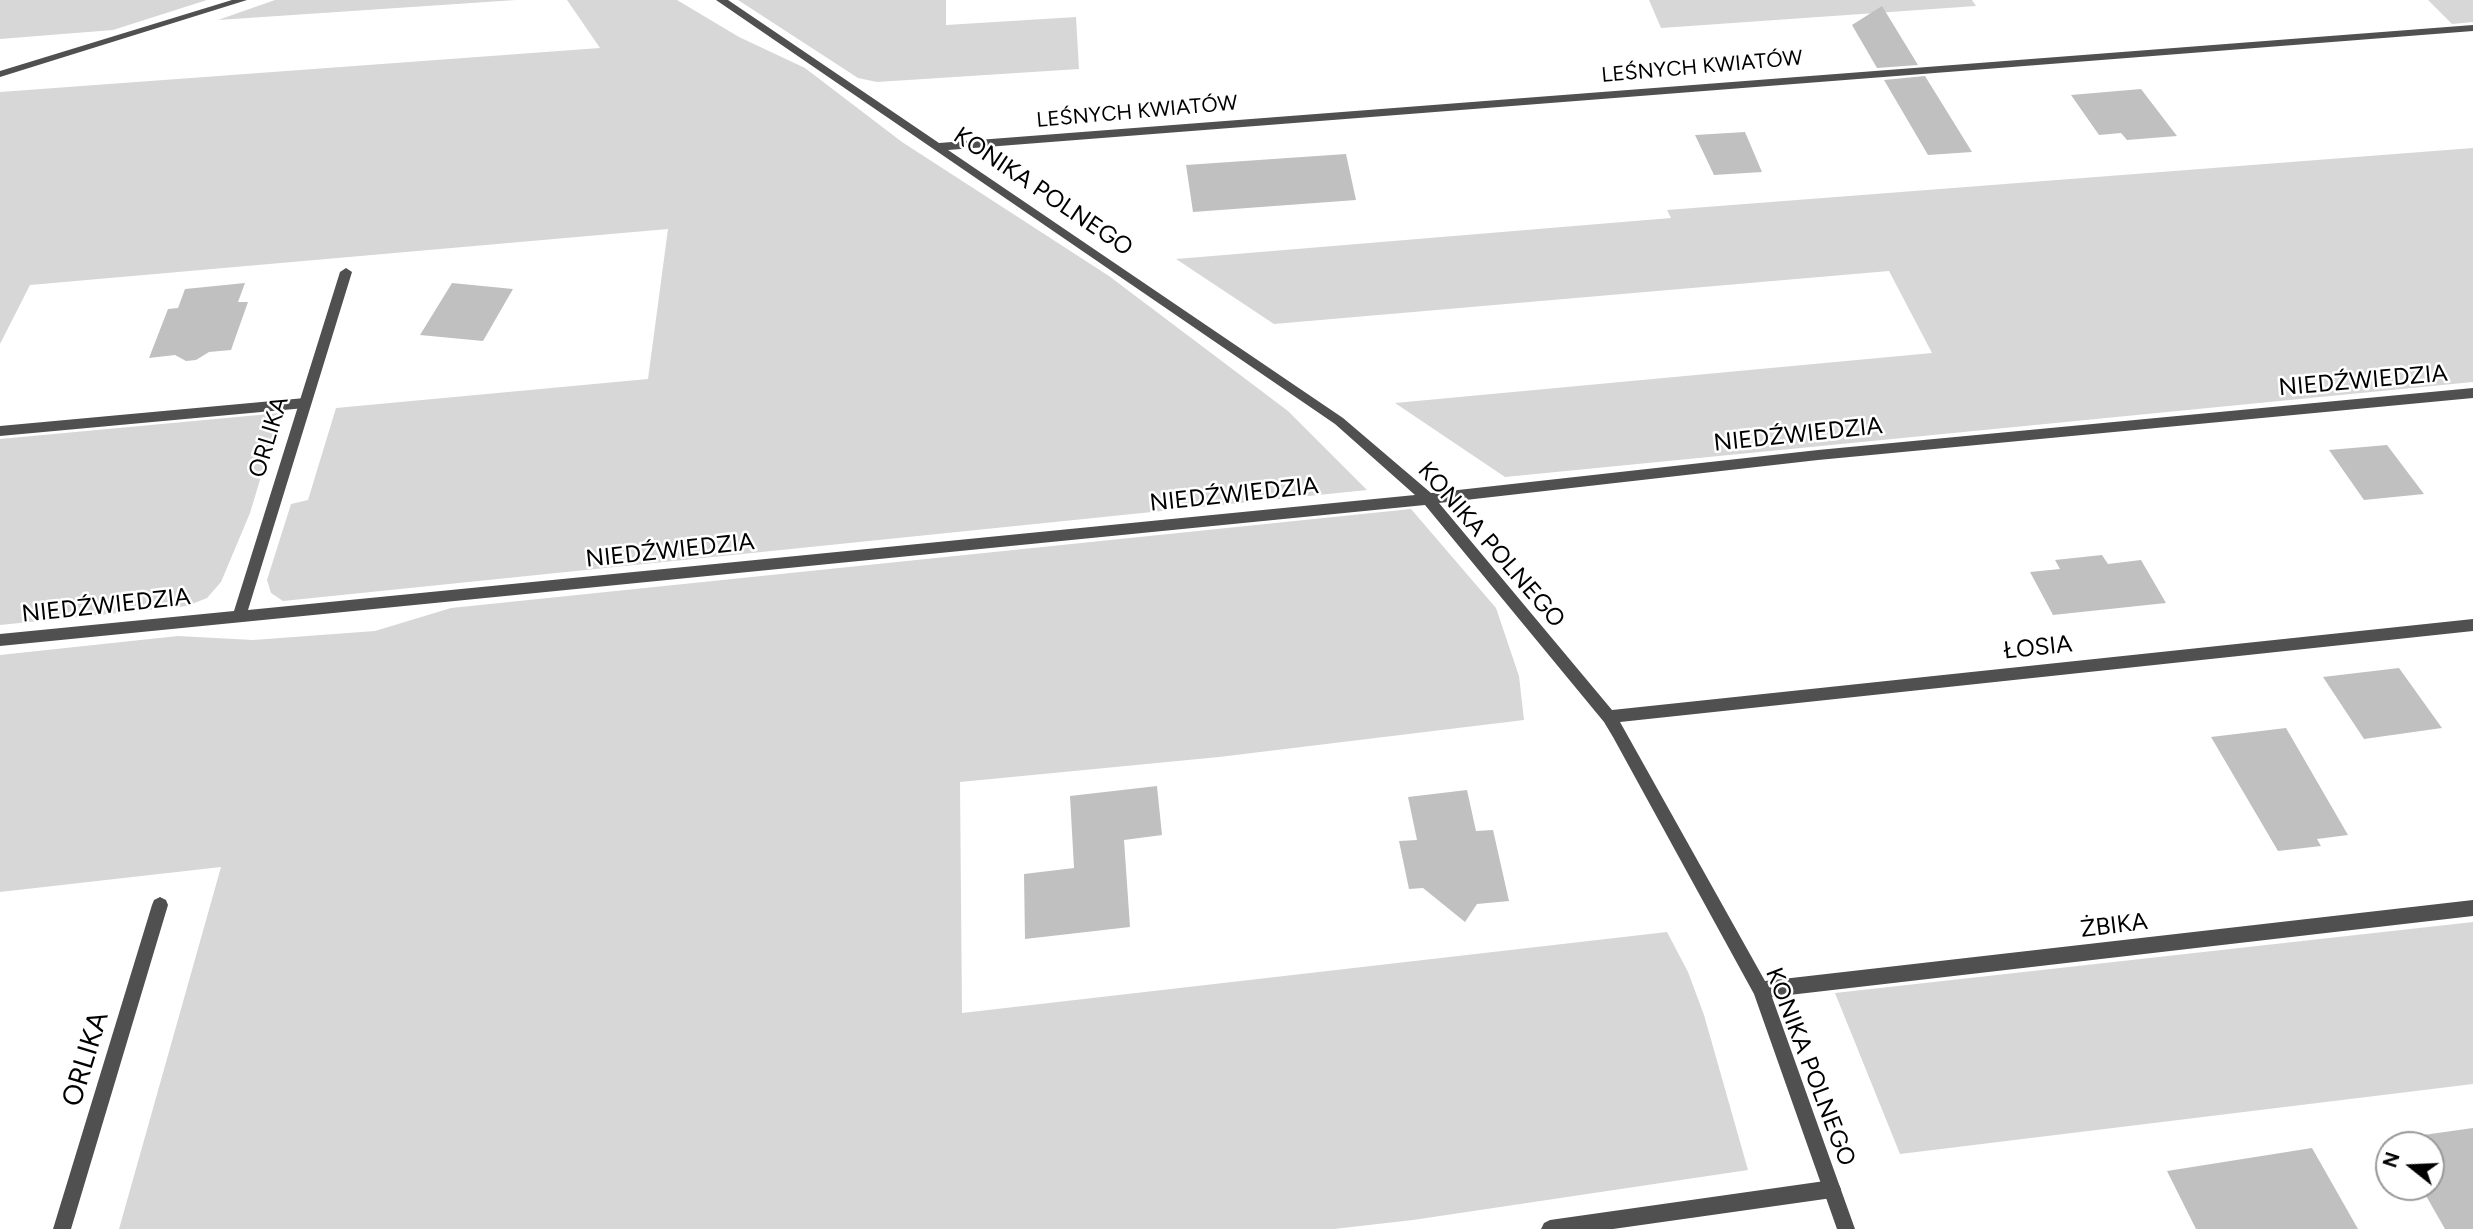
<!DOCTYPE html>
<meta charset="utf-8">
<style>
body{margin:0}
#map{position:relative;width:2473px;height:1229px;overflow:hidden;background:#fff;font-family:Figtree,sans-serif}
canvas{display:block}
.north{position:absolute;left:2375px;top:1131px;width:70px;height:70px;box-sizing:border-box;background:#fff;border:2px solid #999;border-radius:50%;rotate:288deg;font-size:19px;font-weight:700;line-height:28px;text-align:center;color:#000}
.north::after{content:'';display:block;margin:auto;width:24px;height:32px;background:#000;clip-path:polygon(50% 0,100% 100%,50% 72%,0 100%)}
</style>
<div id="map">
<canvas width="2473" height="1229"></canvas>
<div class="north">N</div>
</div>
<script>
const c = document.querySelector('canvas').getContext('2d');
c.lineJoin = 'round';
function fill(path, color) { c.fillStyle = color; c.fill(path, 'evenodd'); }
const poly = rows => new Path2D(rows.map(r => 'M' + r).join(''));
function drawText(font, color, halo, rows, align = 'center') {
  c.font = font + ' Figtree,sans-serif'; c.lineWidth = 5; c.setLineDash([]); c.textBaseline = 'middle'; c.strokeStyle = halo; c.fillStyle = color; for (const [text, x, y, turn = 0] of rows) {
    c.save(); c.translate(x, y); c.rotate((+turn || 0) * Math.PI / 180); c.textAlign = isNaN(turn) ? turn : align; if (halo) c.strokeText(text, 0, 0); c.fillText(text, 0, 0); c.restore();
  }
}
const green = poly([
 [0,0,207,0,113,30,0,39],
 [275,0,516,0,218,20],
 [567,0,677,0,739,37,805,68,902,142,1109,276,1288,411,1367,490,283,601,271,593,267,580,291,504,308,500,336,408,648,379,668,229,30,285,0,344,0,92,600,48],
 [738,0,946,0,946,25,1076,17,1079,69,877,82,858,78],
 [1649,0,1972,0,1976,6,1661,28],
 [2428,0,2473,0,2473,22,2452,24],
 [2473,148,2473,382,1505,477,1395,403,1932,353,1889,271,1274,324,1176,259,1671,218,1667,210],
 [280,413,250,513,221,582,207,598,187,606,0,625,0,439],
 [1411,509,1496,608,1519,676,1524,720,1219,757,960,782,962,1013,1667,932,1688,972,1704,1015,1748,1170,1413,1220,1334,1229,119,1229,221,867,0,892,0,655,178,636,253,640,375,631,451,608],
 [2473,922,2473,1084,1900,1154,1835,993]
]);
const building = poly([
 [1882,6,1918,65,1877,68,1852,25],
 [1925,76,1972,152,1928,155,1884,80],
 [2141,89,2177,136,2127,140,2121,133,2099,135,2071,95],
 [1745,132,1762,172,1714,175,1695,135],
 [1346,154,1356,200,1193,212,1186,165],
 [245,283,238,302,248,302,231,350,209,352,196,360,186,361,175,355,149,358,168,309,178,308,185,289],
 [452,283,513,289,483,341,420,335],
 [2387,445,2424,494,2364,500,2329,450],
 [2102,555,2108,564,2141,560,2166,603,2053,615,2030,572,2060,569,2055,560],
 [2399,668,2442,728,2364,739,2323,677],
 [2286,728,2348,835,2317,839,2321,846,2278,851,2211,737],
 [1157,786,1162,835,1124,840,1130,927,1025,939,1024,874,1074,868,1070,796],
 [1467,790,1476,831,1493,830,1509,901,1477,904,1465,922,1423,888,1409,889,1399,841,1417,840,1408,797],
 [2473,1128,2473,1229,2445,1229,2421,1187,2431,1187,2431,1145,2398,1145,2395,1139],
 [2312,1148,2358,1229,2196,1229,2167,1171]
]);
const lane = poly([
 [305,398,311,403,305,408,0,436,0,426,305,398],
 [1832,1180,1838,1183,1841,1189,1838,1195,1832,1198,1613,1229,1541,1229,1544,1223,1550,1220,1832,1180]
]);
const street = poly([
 [232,0,247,0,0,77,0,71,232,0],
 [716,0,728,0,939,143,2473,25,2473,31,948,150,1343,418,1431,493,1818,450,2473,388,2473,398,1818,460,1439,503,1612,710,2473,619,2473,631,1620,722,1765,981,2473,900,2473,916,1772,997,1855,1229,1837,1229,1754,994,1613,737,1604,722,1425,505,0,646,0,634,234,611,340,272,346,268,352,272,248,610,1415,495,1335,424,716,0],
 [160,897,166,900,168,905,71,1229,53,1229,152,905,154,900,160,897]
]);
const farStreetnames = [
 ["LEŚNYCH KWIATÓW",1702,67,-5],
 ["LEŚNYCH KWIATÓW",1137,112,-5]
];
const streetNames = [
 ["KONIKA POLNEGO",1043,192,34],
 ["NIEDŹWIEDZIA",2363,381,-5],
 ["NIEDŹWIEDZIA",1798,435,-6],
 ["ORLIKA",269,437,-73],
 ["NIEDŹWIEDZIA",1234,495,-6],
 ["KONIKA POLNEGO",1491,545,49],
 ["NIEDŹWIEDZIA",670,551,-6],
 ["NIEDŹWIEDZIA",106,606,-6],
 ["ŁOSIA",2038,648,-6],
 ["ŻBIKA",2114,926,-7],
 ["KONIKA POLNEGO",1810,1067,69]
];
const nearStreetnames = [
 ["ORLIKA",86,1059,-73]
];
fill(green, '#d7d7d7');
fill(building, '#c0c0c0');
fill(lane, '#505050');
fill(street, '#505050');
drawText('21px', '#000', '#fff', farStreetnames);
drawText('24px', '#000', '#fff', streetNames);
drawText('28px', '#000', '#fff', nearStreetnames);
</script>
